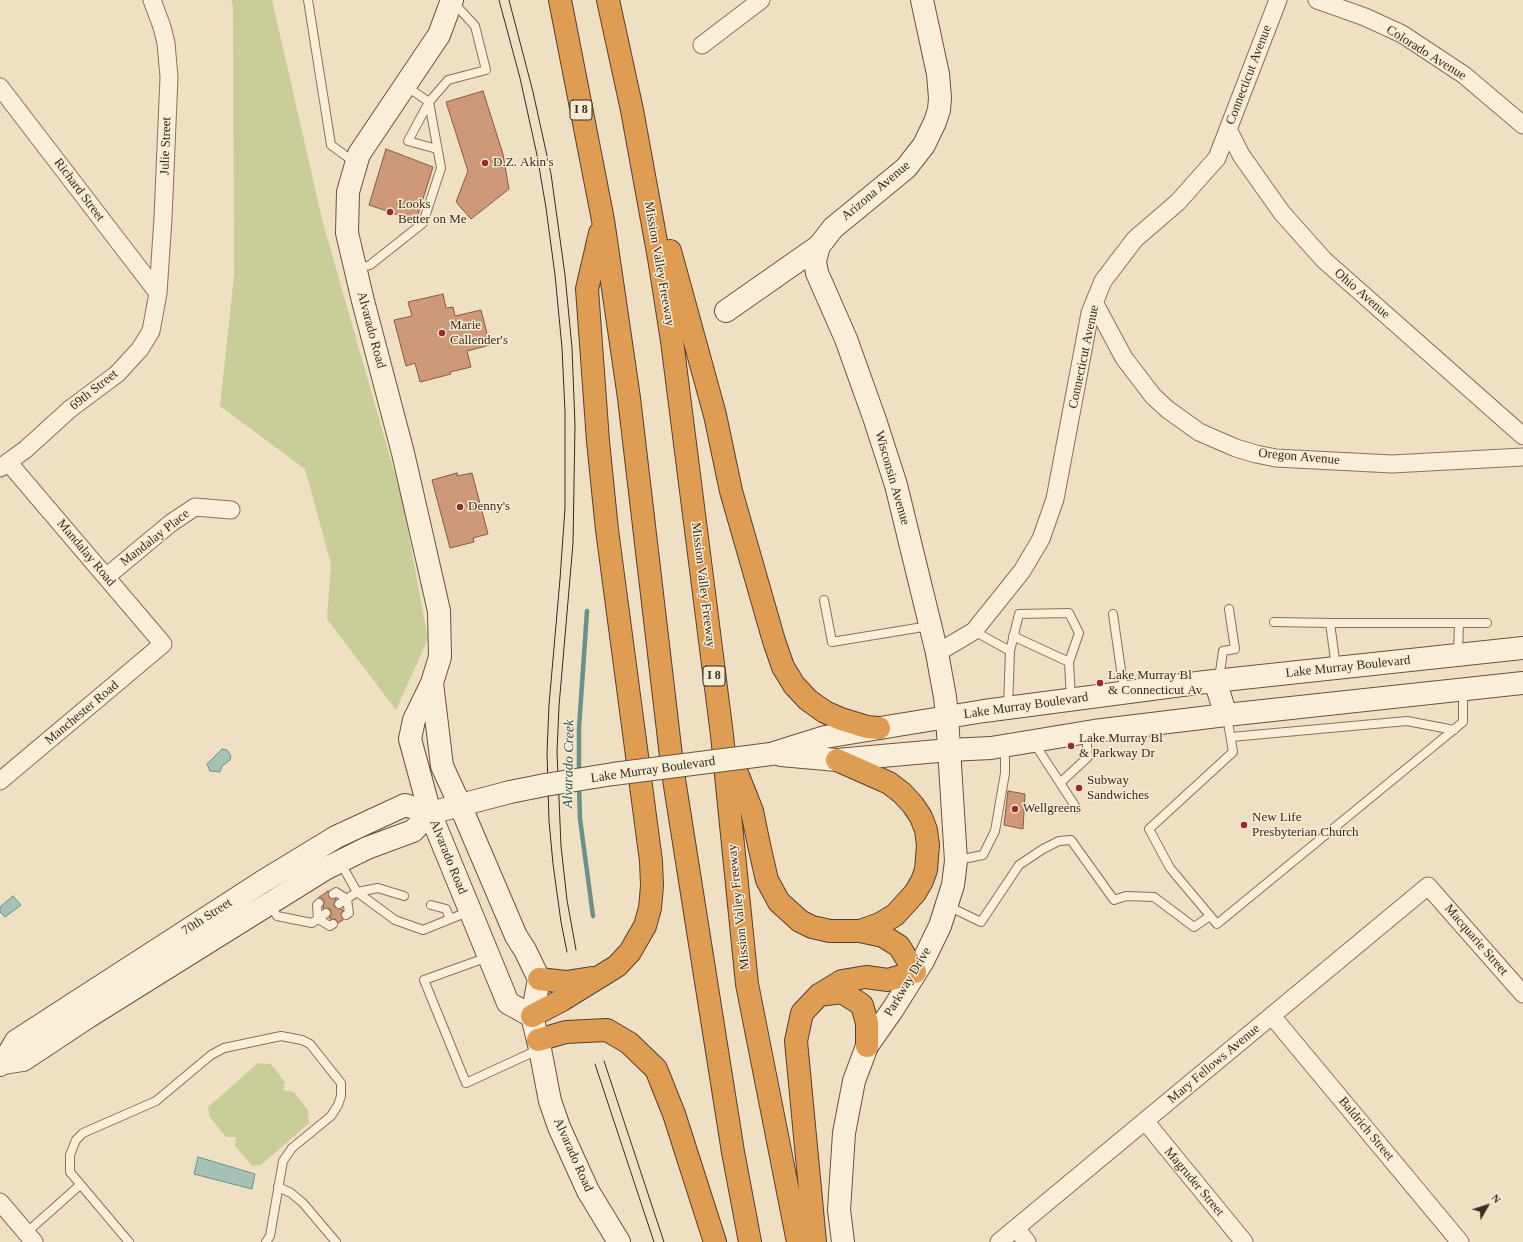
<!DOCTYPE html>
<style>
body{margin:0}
#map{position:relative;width:1523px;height:1242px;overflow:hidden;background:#efe0c4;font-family:Georgia,serif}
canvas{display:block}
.north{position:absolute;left:1467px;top:1186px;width:40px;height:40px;-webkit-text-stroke:3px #f6ebd3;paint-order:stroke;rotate:51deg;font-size:11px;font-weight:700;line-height:16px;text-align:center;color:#392a1e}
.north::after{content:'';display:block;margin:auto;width:14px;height:18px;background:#392a1e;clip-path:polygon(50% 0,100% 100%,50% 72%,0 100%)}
</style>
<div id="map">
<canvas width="1523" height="1242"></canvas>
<div class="north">N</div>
</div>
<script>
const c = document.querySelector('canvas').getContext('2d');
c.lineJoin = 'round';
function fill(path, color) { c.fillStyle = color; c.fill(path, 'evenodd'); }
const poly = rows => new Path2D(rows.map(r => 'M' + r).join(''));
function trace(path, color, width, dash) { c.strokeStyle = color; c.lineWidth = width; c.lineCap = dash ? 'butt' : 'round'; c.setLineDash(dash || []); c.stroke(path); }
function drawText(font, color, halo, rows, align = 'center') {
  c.font = font + ' Georgia,serif'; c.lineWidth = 3; c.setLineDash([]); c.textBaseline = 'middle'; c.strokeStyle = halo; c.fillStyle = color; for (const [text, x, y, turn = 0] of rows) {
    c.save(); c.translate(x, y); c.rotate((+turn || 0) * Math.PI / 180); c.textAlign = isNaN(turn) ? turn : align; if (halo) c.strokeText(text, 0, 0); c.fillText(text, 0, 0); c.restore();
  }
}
const green = poly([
 [231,0,272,0,323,223,402,499,428,639,396,710,327,619,331,564,305,469,220,406,234,276,233,6],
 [258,1063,271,1064,285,1082,283,1090,294,1092,308,1110,309,1123,261,1165,252,1166,235,1146,236,1137,226,1137,209,1116,208,1107]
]);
const water = poly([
 [222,749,227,750,231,756,230,760,222,766,220,772,210,771,207,764,222,749],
 [13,896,21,905,5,917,0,912,0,907,13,896],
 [198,1157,255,1174,252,1189,194,1174,198,1157]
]);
const stream = poly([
 [579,773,579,728,587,611],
 [579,785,580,819,593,916]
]);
const building = poly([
 [483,91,503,154,509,189,471,219,456,202,468,171,446,102,483,91],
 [386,149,433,167,416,221,369,205,386,149],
 [443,294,446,308,453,307,455,316,481,310,490,345,467,351,471,367,450,372,451,374,420,382,415,363,406,366,394,320,412,316,408,302,443,294],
 [457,473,457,476,472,473,488,534,473,538,474,542,450,548,432,480,457,473],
 [1008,791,1025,794,1023,829,1004,825,1008,791],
 [328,891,329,897,336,899,334,904,335,907,343,910,341,915,343,920,338,923,335,919,330,919,329,918,331,915,331,910,328,908,323,909,324,901,323,899,318,898,328,891]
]);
const lane = poly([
 [308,0,331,145,354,162],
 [406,86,429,102,448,80,486,70,475,26,453,2],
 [429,102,408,141,437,149],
 [356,269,370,265,423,223,441,168,429,102],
 [824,600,832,642,929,626],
 [1113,614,1124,691],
 [1274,622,1330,623,1336,667],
 [1330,623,1487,623],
 [974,631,1010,651,1008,707],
 [1013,636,1069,662],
 [1010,651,1019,614,1069,613,1079,633,1069,662,1071,699],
 [1458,654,1459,623],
 [1219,679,1223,651,1235,649,1229,609],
 [1227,716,1233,752,1149,829,1170,868,1217,924,1463,722,1463,690],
 [1231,737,1407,721,1454,730],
 [1034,743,1077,809],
 [1060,783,1088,757,1086,733],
 [958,860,983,855,995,831,1005,773,1005,746],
 [340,862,357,892,395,920,423,930,470,911],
 [333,894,336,892,347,899,349,913,346,915],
 [319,903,317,905,318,919,330,926,333,924],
 [270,904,277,916,312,923,326,913],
 [339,904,357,892,378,888,404,896],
 [431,905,446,909,450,919],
 [948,906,981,922,1019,865,1043,849,1059,841,1071,840,1114,900,1126,896,1154,897,1194,927,1210,916],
 [488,957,424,980,466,1083,540,1049],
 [278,1187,291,1193,303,1203,336,1242],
 [26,1233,80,1185],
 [129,1242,70,1172,70,1155,76,1140,83,1133,156,1101,211,1055,224,1048,281,1036,302,1040,310,1044,341,1083,341,1096,338,1105,331,1116,292,1148,283,1161,270,1236,266,1242]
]);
const street = poly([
 [1317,0,1365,17,1402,34,1464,75,1523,125],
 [702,45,761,0],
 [0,87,158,293],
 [1228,129,1241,155,1282,213,1324,260,1523,436],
 [1095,304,1124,358,1153,396,1167,409,1199,432,1236,448,1256,454,1276,458,1392,464,1523,457],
 [0,468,26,449,70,409,117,374,140,349,151,331,158,293,163,218,169,77,166,43,162,27,152,0],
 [106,577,171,523,195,507,231,510],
 [937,653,974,631,1022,571,1041,539,1055,499,1090,313,1103,281,1135,239,1178,202,1217,158,1278,0],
 [0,781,163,644,8,462],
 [1272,1016,1460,1242],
 [1145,1121,1244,1242],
 [0,1202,34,1242],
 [1016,1228,1027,1242],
 [999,1242,1428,886,1523,994]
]);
const secondary = poly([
 [452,0,439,35,359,154,348,192,347,233,363,301,403,453,439,611,440,657,432,683,414,720,410,739,430,813,508,1003,532,1016],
 [819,246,815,261,817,273,846,339,875,420,896,485,937,653,945,697,947,717,956,861,953,885,940,926,923,961,893,1009,867,1046,854,1081,844,1133,839,1210,843,1242],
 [726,311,819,246,833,228,906,168,924,145,935,122,939,110,940,98,938,74,922,0],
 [1215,681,1226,715],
 [432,683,442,766,460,805,516,936,525,950,539,979,532,1016,540,1049,550,1101,559,1127,588,1191,619,1242],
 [771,754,825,737,984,711,1205,682,1523,648],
 [781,755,837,760,949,750,991,748,1094,731,1226,715,1523,683],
 [3,1063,16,1041,262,882,336,837,405,805,430,813,510,792,545,785],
 [0,1065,3,1063,23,1060,88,1017,325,869,367,848,413,831,430,813]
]);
const highway = poly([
 [560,0,603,220,629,398,673,773,733,1152,750,1242],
 [608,0,632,110,659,258,672,341,722,735,747,984,798,1242],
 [670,251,715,415,731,491,774,641,783,667,794,685,808,700,825,712,841,719,867,727,879,728],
 [731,758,752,811,759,845,767,880,779,902,800,921,812,927,830,931,860,931,880,924,895,915,915,893,922,881,926,870,928,845,926,830,921,817,913,805,902,793,889,783,837,760],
 [539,979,566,982,592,978],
 [819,995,842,992,862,1005,867,1023,867,1046],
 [532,1016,562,1000,617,966,630,952,645,926,650,908,652,886,651,861,607,530,598,441,587,289,600,233],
 [538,1040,566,1032,607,1030,629,1043,656,1069,674,1114,715,1242],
 [815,1242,796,1041,802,1013,819,995,842,981,866,977,888,980,915,972,899,946,883,936,860,931]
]);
const tram = poly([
 [499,0,520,78,537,155,546,208,555,275,562,348,565,412,565,508,560,579,549,705,547,753,549,821,553,864,561,922,567,952],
 [509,0,533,92,551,174,565,275,572,348,575,425,573,543,559,706,557,752,561,846,567,900,576,950],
 [604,1061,664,1242],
 [595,1064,654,1242]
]);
const secondaryBridge = poly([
 [545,785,613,774,771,754]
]);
const markers = [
 [485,163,4,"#99292e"],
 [390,212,4,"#99292e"],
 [442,333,4,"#99292e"],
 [460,507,4,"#99292e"],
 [1100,683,4,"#99292e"],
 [1071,746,4,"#99292e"],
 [1079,788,4,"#99292e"],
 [1015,809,4,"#99292e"],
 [1244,825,4,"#99292e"]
];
const shields = [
 [581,110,22],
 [714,676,22]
];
const shieldNames = [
 ["I 8",581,110],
 ["I 8",714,676]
];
const streetNames = [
 ["Colorado Avenue",1426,53,32],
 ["Connecticut Avenue",1249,75,-69],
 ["Julie Street",166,146,-88],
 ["Richard Street",79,190,53],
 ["Arizona Avenue",876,191,-40],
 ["Mission Valley Freeway",659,264,80],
 ["Ohio Avenue",1362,294,41],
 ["Alvarado Road",371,330,75],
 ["Connecticut Avenue",1084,357,-78],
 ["69th Street",94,390,-38],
 ["Oregon Avenue",1299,457,5],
 ["Wisconsin Avenue",892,478,74],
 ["Mandalay Place",155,538,-38],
 ["Mandalay Road",86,553,50],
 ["Mission Valley Freeway",703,585,83],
 ["Lake Murray Boulevard",1348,667,-6],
 ["Lake Murray Boulevard",1026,706,-8],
 ["Manchester Road",82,713,-40],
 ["Lake Murray Boulevard",653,770,-8],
 ["Alvarado Road",448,857,68],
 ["Mission Valley Freeway",739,907,-96],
 ["70th Street",207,917,-33],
 ["Macquarie Street",1476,940,49],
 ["Parkway Drive",908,982,-59],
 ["Mary Fellows Avenue",1214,1064,-40],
 ["Baldrich Street",1366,1129,50],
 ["Alvarado Road",573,1155,66],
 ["Magruder Street",1194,1182,50]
];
const poiNames = [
 ["D.Z. Akin's",493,163],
 ["Looks",398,205],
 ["Better on Me",398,220],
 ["Marie",450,326],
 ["Callender's",450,341],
 ["Denny's",468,507],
 ["Lake Murray Bl",1108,676],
 ["& Connecticut Av",1108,691],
 ["Lake Murray Bl",1079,739],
 ["& Parkway Dr",1079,754],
 ["Subway",1087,781],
 ["Sandwiches",1087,796],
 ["Wellgreens",1023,809],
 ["New Life",1252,818],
 ["Presbyterian Church",1252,833]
];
const waterNames = [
 ["Alvarado Creek",569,764,-89]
];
fill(green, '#c9cd97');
fill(water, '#a6c2b8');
trace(water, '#6c9086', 1);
trace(stream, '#6c9086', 4.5);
fill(building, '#cd9979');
trace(building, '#895a3f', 1);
trace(lane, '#89715a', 10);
trace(street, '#89715a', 19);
trace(secondary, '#6b523d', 24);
trace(highway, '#57402e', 24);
trace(lane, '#f9eed7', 8);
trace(street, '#f9eed7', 17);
trace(secondary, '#f9eed7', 22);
trace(highway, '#df9c53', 22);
trace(tram, '#392a1e', 1);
trace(secondaryBridge, '#6b523d', 24, []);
trace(secondaryBridge, '#f9eed7', 22);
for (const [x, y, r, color] of markers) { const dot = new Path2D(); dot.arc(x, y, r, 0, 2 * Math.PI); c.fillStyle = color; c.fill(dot); trace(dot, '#f6ebd3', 1.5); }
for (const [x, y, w] of shields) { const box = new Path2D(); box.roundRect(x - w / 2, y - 10, w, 20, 3); c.fillStyle = '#f6ebd3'; c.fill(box); trace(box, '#392a1e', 1); }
drawText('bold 12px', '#392a1e', null, shieldNames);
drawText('13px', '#392a1e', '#f6ebd3', streetNames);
drawText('13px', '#392a1e', '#f6ebd3', poiNames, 'left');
drawText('italic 14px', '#2d5955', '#f6ebd3', waterNames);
</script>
